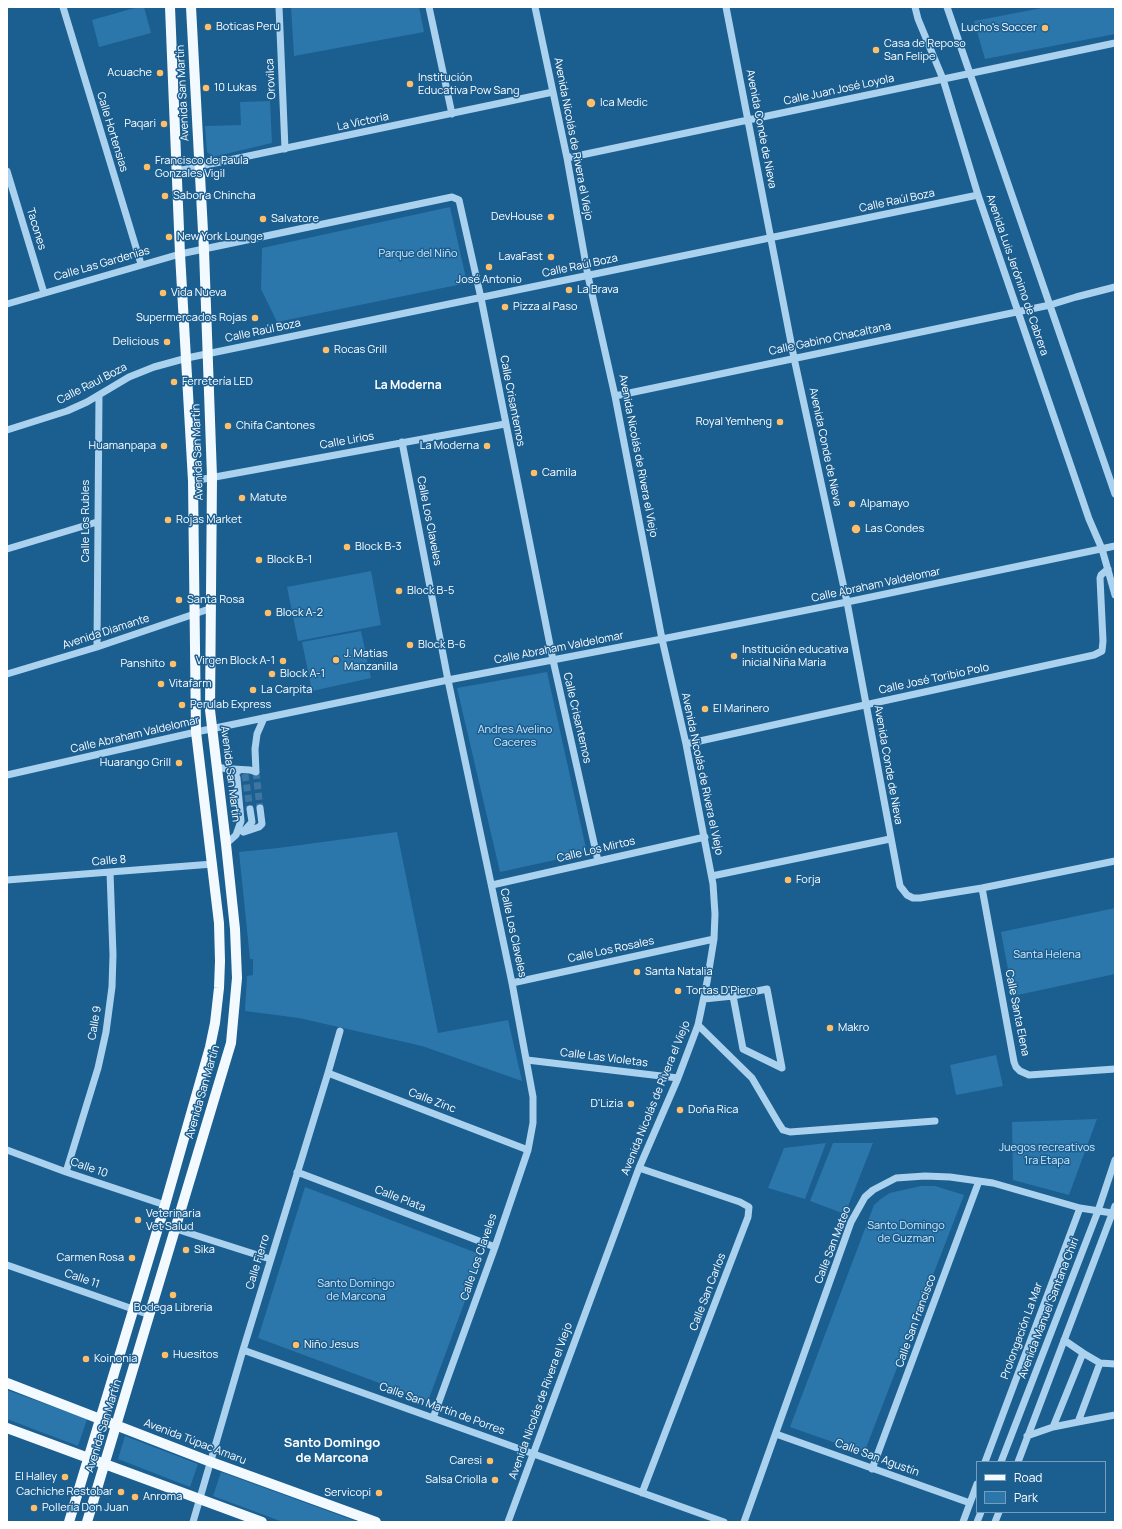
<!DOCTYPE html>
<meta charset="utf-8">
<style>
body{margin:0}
#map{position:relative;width:1122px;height:1529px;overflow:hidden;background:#1b5e90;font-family:Manrope,sans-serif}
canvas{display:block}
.frame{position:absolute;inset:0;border:8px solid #fff;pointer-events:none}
.legend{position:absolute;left:976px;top:1461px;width:130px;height:52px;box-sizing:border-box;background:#1b5e90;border:1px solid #769ebc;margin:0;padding:5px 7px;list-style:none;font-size:12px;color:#fff}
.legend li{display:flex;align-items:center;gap:8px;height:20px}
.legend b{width:20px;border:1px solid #769ebc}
</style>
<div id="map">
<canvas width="1122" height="1529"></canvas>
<div class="frame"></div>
<ul class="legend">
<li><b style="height:5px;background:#f2f9ff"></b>Road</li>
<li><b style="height:11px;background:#2b77ac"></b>Park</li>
</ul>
</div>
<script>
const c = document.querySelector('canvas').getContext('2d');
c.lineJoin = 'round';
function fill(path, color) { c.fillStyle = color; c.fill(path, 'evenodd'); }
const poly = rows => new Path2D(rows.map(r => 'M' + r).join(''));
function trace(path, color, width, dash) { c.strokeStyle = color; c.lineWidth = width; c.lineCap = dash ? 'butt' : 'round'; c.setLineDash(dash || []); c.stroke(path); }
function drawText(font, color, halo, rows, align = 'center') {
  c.font = font + ' Manrope,sans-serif'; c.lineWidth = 3; c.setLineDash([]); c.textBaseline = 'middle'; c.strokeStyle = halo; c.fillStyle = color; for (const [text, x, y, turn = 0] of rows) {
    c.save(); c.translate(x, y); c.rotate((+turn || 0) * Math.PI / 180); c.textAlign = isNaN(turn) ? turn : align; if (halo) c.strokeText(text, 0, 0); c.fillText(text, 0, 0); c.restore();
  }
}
const green = poly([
 [138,7,144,7,151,33,99,47,92,20],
 [291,7,419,7,424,32,294,56],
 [1047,7,1115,7,1115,34,985,59,974,21],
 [270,101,272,143,213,157,207,152,205,126,241,125,240,102],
 [450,207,467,283,277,322,261,289,262,248],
 [371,571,381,625,298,641,287,587],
 [361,631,371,678,312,691,302,642],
 [547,672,587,853,500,872,457,688],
 [397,832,438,1033,508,1020,522,1081,422,1046,299,1018,245,1011,247,976,253,975,253,959,250,959,239,852,278,848],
 [1115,908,1115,974,1013,996,1001,932],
 [996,1055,1003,1086,956,1095,950,1065],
 [1097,1119,1069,1195,1013,1180,1012,1122],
 [826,1143,805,1199,768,1188,784,1148],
 [833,1143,873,1143,845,1214,810,1201],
 [921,1186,935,1186,964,1195,864,1453,790,1427,874,1205,882,1198,890,1193],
 [305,1187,482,1255,428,1401,258,1338],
 [7,1390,87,1419,78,1446,7,1419],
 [125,1436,198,1464,190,1487,118,1459],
 [221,1472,358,1522,283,1522,213,1496]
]);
const minorTunnel = poly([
 [256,772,260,808],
 [245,774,250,809]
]);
const minor = poly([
 [63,7,141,264],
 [279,7,285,149],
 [429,7,452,114],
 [726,7,794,358,847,602,900,886,907,895,913,898,920,898,982,888,1115,861],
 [915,7,918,19,943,79,978,195,1089,519,1102,549,1115,595],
 [947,7,1115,494],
 [567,158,1115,43],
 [7,171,44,293],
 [177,171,553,92],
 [7,304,180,254,452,197,459,200,481,298,553,660,598,861],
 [615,396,1050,305,1076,297,1115,287],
 [7,430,67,411,87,402,129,377,154,367,187,358,978,195],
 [402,442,448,680,512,983,533,1097,533,1123,528,1150,495,1247,433,1418],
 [193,481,505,424],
 [7,549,97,522],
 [97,647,99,395],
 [7,674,97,647,212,608],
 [686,744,1094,655,1102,651,1103,641,1100,578,1101,575,1108,569],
 [217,767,238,771],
 [7,775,196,732,448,680,662,639,847,602,1115,546],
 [243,832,252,822,250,809],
 [244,832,259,827,262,824,260,808],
 [226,844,236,835,241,821,237,778,233,769,250,770,256,772,255,749,257,734,264,718],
 [712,876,890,839],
 [7,880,213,864],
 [492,885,705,837],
 [982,888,1014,1062,1016,1067,1020,1071,1029,1075,1115,1069],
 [512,983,714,939],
 [704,999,733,996,767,989,782,1068,743,1049,733,996],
 [698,1025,752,1078,779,1124,783,1130,790,1132,935,1121],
 [527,1060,678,1078],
 [328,1073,528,1150],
 [7,1150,66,1172,165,1205],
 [639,1168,740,1202,749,1207,748,1217,642,1493],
 [66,1172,98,1068,106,1032,112,987,113,955,110,872],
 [297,1172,495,1247],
 [176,1229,270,1259],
 [7,1265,150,1315],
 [243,1350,724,1522],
 [1100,1363,1115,1364],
 [1078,1422,1115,1415],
 [1053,1427,1078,1422,1100,1363,1083,1353],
 [776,1434,970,1503],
 [1027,1436,1053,1427,1083,1353,1064,1340],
 [985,1462,1080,1208],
 [1001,1462,1098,1211,1115,1160],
 [1018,1462,1115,1206],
 [872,1469,979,1181],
 [193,1522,243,1350,328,1073,340,1031],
 [508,1522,639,1168,678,1078,698,1025,707,982,714,939,715,914,713,884,686,744,662,639,615,396,588,276,567,158,535,7],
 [744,1522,851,1222,865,1197,873,1190,896,1178,925,1176,950,1177,993,1183,1080,1208,1112,1213],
 [963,1522,977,1484],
 [977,1522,981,1512],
 [995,1522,999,1512]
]);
const major = poly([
 [7,1383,211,1462,376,1522],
 [7,1428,262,1522],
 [69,1522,165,1205,210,1047,215,1023,219,988,220,961,219,923,196,732,193,481,180,254,170,7],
 [87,1522,231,1043,237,978,235,929,226,844,210,710,212,477,204,250,191,7]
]);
const markers = [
 [208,27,4,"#ffbf68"],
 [1045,28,4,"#ffbf68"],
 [876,50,4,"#ffbf68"],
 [160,73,4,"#ffbf68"],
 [410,84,4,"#ffbf68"],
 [206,88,4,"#ffbf68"],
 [591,103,5,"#ffbf68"],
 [164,124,4,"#ffbf68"],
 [147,167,4,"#ffbf68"],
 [165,196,4,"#ffbf68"],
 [551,217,4,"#ffbf68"],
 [263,219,4,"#ffbf68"],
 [169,237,4,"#ffbf68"],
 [551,257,4,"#ffbf68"],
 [489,267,4,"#ffbf68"],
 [569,290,4,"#ffbf68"],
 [163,293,4,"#ffbf68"],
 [505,307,4,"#ffbf68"],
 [255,318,4,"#ffbf68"],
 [167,342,4,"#ffbf68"],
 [326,350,4,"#ffbf68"],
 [174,382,4,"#ffbf68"],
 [780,422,4,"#ffbf68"],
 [228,426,4,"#ffbf68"],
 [164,446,4,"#ffbf68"],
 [487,446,4,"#ffbf68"],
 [534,473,4,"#ffbf68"],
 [242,498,4,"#ffbf68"],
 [852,504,4,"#ffbf68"],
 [168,520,4,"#ffbf68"],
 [856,529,5,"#ffbf68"],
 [347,547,4,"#ffbf68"],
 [259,560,4,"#ffbf68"],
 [399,591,4,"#ffbf68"],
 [179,600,4,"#ffbf68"],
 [268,613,4,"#ffbf68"],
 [410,645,4,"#ffbf68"],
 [734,656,4,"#ffbf68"],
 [336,660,4,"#ffbf68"],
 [283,661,4,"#ffbf68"],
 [173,664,4,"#ffbf68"],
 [272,674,4,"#ffbf68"],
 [161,684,4,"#ffbf68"],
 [253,690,4,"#ffbf68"],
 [182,705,4,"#ffbf68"],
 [705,709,4,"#ffbf68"],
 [179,763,4,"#ffbf68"],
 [788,880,4,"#ffbf68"],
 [637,972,4,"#ffbf68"],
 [678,991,4,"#ffbf68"],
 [830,1028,4,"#ffbf68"],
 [631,1104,4,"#ffbf68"],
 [680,1110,4,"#ffbf68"],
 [138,1220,4,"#ffbf68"],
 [186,1250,4,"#ffbf68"],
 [132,1258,4,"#ffbf68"],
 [173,1295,4,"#ffbf68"],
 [296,1345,4,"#ffbf68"],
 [165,1355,4,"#ffbf68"],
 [86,1359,4,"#ffbf68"],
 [490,1461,4,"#ffbf68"],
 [65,1477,4,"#ffbf68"],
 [495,1480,4,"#ffbf68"],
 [121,1492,4,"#ffbf68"],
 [379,1493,4,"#ffbf68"],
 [135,1497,4,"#ffbf68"],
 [34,1508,4,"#ffbf68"]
];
const poiNames = [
 ["Boticas Peru",216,27],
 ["Lucho's Soccer",1037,28,"right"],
 ["Casa de Reposo",884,44],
 ["San Felipe",884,57],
 ["Acuache",152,73,"right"],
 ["Institución",418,78],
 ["Educativa Pow Sang",418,91],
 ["10 Lukas",214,88],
 ["Ica Medic",600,103],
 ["Paqari",156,124,"right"],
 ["Francisco de Paula",155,161],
 ["Gonzales Vigil",155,174],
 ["Sabor a Chincha",173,196],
 ["DevHouse",543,217,"right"],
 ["Salvatore",271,219],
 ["New York Lounge",177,237],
 ["LavaFast",543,257,"right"],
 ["José Antonio",489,280,"center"],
 ["La Brava",577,290],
 ["Vida Nueva",171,293],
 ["Pizza al Paso",513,307],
 ["Supermercados Rojas",247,318,"right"],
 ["Delicious",159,342,"right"],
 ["Rocas Grill",334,350],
 ["Ferretería LED",182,382],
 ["Royal Yemheng",772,422,"right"],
 ["Chifa Cantones",236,426],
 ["Huamanpapa",156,446,"right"],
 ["La Moderna",479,446,"right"],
 ["Camila",542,473],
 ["Matute",250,498],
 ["Alpamayo",860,504],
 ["Rojas Market",176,520],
 ["Las Condes",865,529],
 ["Block B-3",355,547],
 ["Block B-1",267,560],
 ["Block B-5",407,591],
 ["Santa Rosa",187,600],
 ["Block A-2",276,613],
 ["Block B-6",418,645],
 ["Institución educativa",742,650],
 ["inicial Niña Maria",742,663],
 ["J. Matias",344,654],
 ["Manzanilla",344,667],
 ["Virgen Block A-1",275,661,"right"],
 ["Panshito",165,664,"right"],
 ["Block A-1",280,674],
 ["Vitafarm",169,684],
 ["La Carpita",261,690],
 ["Perulab Express",190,705],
 ["El Marinero",713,709],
 ["Huarango Grill",171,763,"right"],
 ["Forja",796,880],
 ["Santa Natalia",645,972],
 ["Tortas D'Piero",686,991],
 ["Makro",838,1028],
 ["D'Lizia",623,1104,"right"],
 ["Doña Rica",688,1110],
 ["Veterinaria",146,1214],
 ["Vet Salud",146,1227],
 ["Sika",194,1250],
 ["Carmen Rosa",124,1258,"right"],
 ["Bodega Libreria",173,1308,"center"],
 ["Niño Jesus",304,1345],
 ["Huesitos",173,1355],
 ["Koinonia",94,1359],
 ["Caresi",482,1461,"right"],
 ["El Halley",57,1477,"right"],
 ["Salsa Criolla",487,1480,"right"],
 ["Cachiche Restobar",113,1492,"right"],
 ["Servicopi",371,1493,"right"],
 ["Anroma",143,1497],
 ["Pollería Don Juan",42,1508]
];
const streetNames = [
 ["Orovilca",271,79,-93],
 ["Calle Juan José Loyola",839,90,-12],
 ["Avenida San Martín",183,93,-93],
 ["La Victoria",363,122,-12],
 ["Avenida Conde de Nieva",761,129,79],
 ["Calle Hortensias",112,132,73],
 ["Avenida Nicolás de Rivera el Viejo",573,139,79],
 ["Calle Raúl Boza",897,201,-12],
 ["Tacones",36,229,73],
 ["Calle Las Gardenias",102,264,-16],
 ["Calle Raúl Boza",580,266,-12],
 ["Avenida Luis Jerónimo de Cabrera",1017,275,71],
 ["Calle Raúl Boza",263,331,-12],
 ["Calle Gabino Chacaltana",830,339,-12],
 ["Calle Raul Boza",92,384,-27],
 ["Calle Crisantemos",512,401,79],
 ["Calle Lirios",347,441,-10],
 ["Avenida Conde de Nieva",825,447,78],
 ["Avenida San Martín",198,452,-92],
 ["Avenida Nicolás de Rivera el Viejo",638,456,79],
 ["Calle Los Rubles",86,521,-90],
 ["Calle Los Claveles",429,521,79],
 ["Calle Abraham Valdelomar",876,585,-12],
 ["Avenida Diamante",106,632,-18],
 ["Calle Abraham Valdelomar",559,648,-11],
 ["Calle José Toribio Polo",934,679,-12],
 ["Calle Crisantemos",577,718,77],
 ["Calle Abraham Valdelomar",135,735,-13],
 ["Avenida Conde de Nieva",888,765,80],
 ["Avenida San Martín",230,774,83],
 ["Avenida Nicolás de Rivera el Viejo",702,774,78],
 ["Calle Los Mirtos",596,850,-13],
 ["Calle 8",109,861,-5],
 ["Calle Los Claveles",513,933,78],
 ["Calle Los Rosales",611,950,-12],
 ["Calle Santa Elena",1017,1013,79],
 ["Calle 9",95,1023,-81],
 ["Calle Las Violetas",604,1058,7],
 ["Avenida San Martín",203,1092,-74],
 ["Avenida Nicolás de Rivera el Viejo",656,1098,-68],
 ["Calle Zinc",432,1101,21],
 ["Calle 10",89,1168,19],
 ["Calle Plata",400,1199,21],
 ["Calle San Mateo",833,1245,-69],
 ["Calle Los Claveles",479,1257,-71],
 ["Calle Fierro",258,1262,-73],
 ["Calle 11",82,1279,19],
 ["Calle San Carlos",708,1292,-69],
 ["Avenida Manuel Santana Chiri",1049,1308,-69],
 ["Calle San Francisco",916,1321,-70],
 ["Prolongación La Mar",1022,1331,-70],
 ["Avenida Nicolás de Rivera el Viejo",541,1401,-70],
 ["Calle San Martín de Porres",442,1409,20],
 ["Avenida San Martín",104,1426,-73],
 ["Avenida Túpac Amaru",195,1442,21],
 ["Calle San Agustín",877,1458,20]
];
const parkNames = [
 ["Parque del Niño",418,254],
 ["Andres Avelino",515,730],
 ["Caceres",515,743],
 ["Santa Helena",1047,955],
 ["Juegos recreativos",1047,1148],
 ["1ra Etapa",1047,1161],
 ["Santo Domingo",906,1226],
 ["de Guzman",906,1239],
 ["Santo Domingo",356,1284],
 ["de Marcona",356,1297]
];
const neighbourhoodNames = [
 ["La Moderna",408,386]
];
const quarterNames = [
 ["Santo Domingo",332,1443],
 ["de Marcona",332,1458]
];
fill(green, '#2b77ac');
trace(minorTunnel, '#3d76a1', 7, [7, 3.5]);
trace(minor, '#aad2ee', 7);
trace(major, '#f2f9ff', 10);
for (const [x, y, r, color] of markers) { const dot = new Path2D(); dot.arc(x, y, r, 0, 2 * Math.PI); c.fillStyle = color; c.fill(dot); trace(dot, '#1b5e90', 1.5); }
drawText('11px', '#fff', '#1b5e90', poiNames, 'left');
drawText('11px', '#fff', '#1b5e90', streetNames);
drawText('11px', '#d1e9fa', '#1b5e90', parkNames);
drawText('bold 12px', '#fff', '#1b5e90', neighbourhoodNames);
drawText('bold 13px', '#fff', '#1b5e90', quarterNames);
</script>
